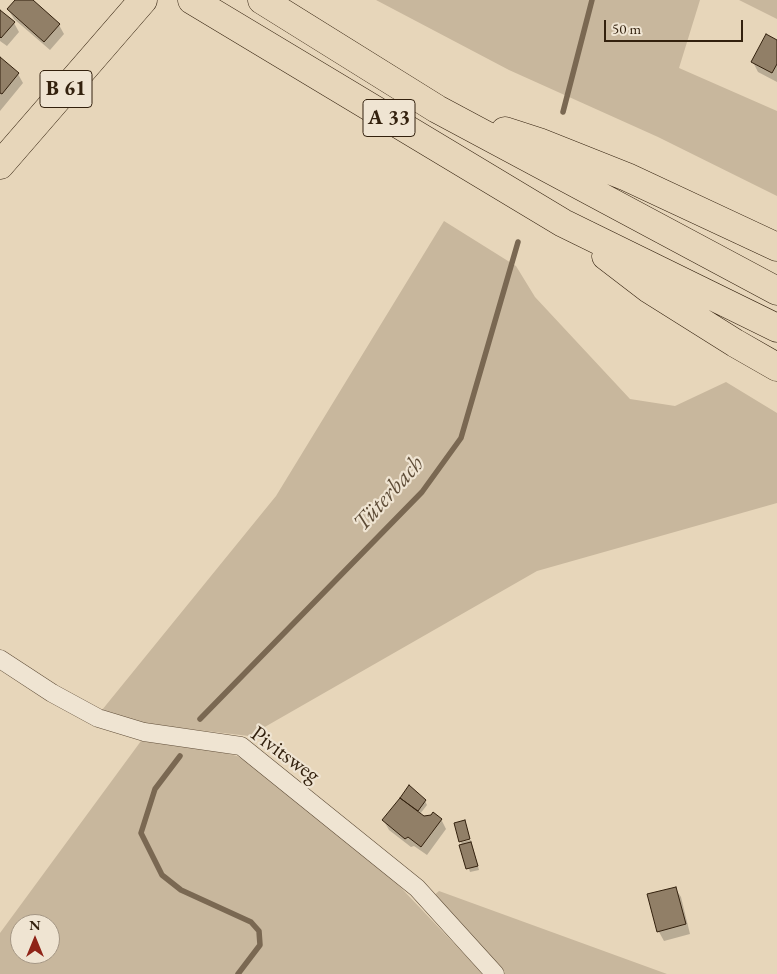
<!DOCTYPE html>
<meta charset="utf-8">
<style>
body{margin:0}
#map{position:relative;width:777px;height:974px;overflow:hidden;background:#e7d6ba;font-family:"EB Garamond",serif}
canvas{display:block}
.north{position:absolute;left:10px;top:914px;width:50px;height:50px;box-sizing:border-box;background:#efe4d2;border:1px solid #a49684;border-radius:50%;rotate:0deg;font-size:14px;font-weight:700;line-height:20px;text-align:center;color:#33210e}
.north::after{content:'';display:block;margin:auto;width:18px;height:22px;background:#8f2418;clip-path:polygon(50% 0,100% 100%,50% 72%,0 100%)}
.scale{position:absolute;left:604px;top:20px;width:139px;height:22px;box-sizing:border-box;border:2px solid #33210e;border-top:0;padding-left:6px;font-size:15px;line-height:18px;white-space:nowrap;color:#33210e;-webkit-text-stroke:4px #efe4d2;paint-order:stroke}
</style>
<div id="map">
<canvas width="777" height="974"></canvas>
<div class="north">N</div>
<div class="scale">50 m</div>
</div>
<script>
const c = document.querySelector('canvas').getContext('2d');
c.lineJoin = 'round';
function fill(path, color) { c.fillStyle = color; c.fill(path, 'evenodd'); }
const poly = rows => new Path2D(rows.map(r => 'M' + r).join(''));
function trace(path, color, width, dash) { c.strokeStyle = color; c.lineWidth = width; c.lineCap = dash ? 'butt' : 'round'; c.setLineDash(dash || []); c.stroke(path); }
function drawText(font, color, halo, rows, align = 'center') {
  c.font = font + ' "EB Garamond",serif'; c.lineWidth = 4.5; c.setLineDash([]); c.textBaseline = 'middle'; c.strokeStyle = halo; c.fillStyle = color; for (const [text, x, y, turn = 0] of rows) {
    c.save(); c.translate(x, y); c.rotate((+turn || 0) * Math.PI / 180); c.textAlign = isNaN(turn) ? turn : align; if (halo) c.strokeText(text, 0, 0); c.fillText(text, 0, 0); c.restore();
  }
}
const green = poly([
 [376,0,700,0,679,68,777,111,777,196,658,137,509,70],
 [739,0,777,0,777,19],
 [444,221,516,266,535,297,630,399,675,406,726,382,777,413,777,503,537,571,249,736,146,724,102,710,276,496],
 [141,741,213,750,237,756,256,767,386,872,483,974,0,974,0,933],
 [20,924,50,924,50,954,20,954],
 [439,891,667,974,502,974,432,897]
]);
const shadow = poly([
 [16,0,31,0,59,25,64,34,50,50,14,19,8,9],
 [0,11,14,23,19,32,7,46,0,41],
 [777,41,777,82,758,72,753,62],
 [0,59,18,74,23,83,0,111],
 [401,799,425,801,427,805,420,814,424,817,441,819,446,829,427,855,414,846,411,847,389,830,384,821],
 [471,840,479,870,470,872,461,842],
 [675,888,681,897,690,934,664,941,659,932,649,895]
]);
const stream = poly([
 [563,112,592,0],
 [200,719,422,492,461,438,518,242],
 [180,756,155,789,141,833,162,875,181,890,251,922,259,931,260,945,238,974]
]);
const building = poly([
 [15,0,33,0,60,24,44,42,7,9,15,0],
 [0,10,15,22,1,38,0,37,0,10],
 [766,34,777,40,777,64,772,73,751,62,766,34],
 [0,57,19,73,2,94,0,93,0,57],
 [409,785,426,800,418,811,400,798,409,785],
 [400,798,424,816,431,815,433,812,442,819,421,847,408,837,405,839,382,820,400,798],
 [465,820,470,839,459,842,454,823,465,820],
 [471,842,478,866,466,869,459,845,471,842],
 [676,887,686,924,657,932,647,894,676,887]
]);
const minor = poly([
 [0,659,52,693,98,718,144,732,241,746,417,888,495,974]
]);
const primary = poly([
 [0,165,143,0]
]);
const motorway = poly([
 [192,0,563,223,777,328],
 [262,0,437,109,777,291],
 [505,131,539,142,627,177,777,247],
 [606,256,649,289,735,343,777,367]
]);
const shields = [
 [66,89,52],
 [389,118,52]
];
const shieldNames = [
 ["B 61",66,89],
 ["A 33",389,118]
];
const streetNames = [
 ["Pivitsweg",285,755,36]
];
const waterNames = [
 ["Tüterbach",389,494,-48]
];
fill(green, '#c8b79d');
fill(shadow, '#0003');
trace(stream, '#7a6852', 5.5);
fill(building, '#917f67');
trace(building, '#33210e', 1);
trace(minor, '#604e39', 19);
trace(primary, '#33210e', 29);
trace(motorway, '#33210e', 29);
trace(minor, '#efe4d2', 18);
trace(primary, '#e7d6ba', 28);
trace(motorway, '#e7d6ba', 28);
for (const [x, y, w] of shields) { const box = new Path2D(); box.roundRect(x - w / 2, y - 18.5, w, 37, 4); c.fillStyle = '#efe4d2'; c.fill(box); trace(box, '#33210e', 1); }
drawText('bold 21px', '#33210e', null, shieldNames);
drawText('22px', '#33210e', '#efe4d2', streetNames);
drawText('italic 24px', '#5d4b36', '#efe4d2', waterNames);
</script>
